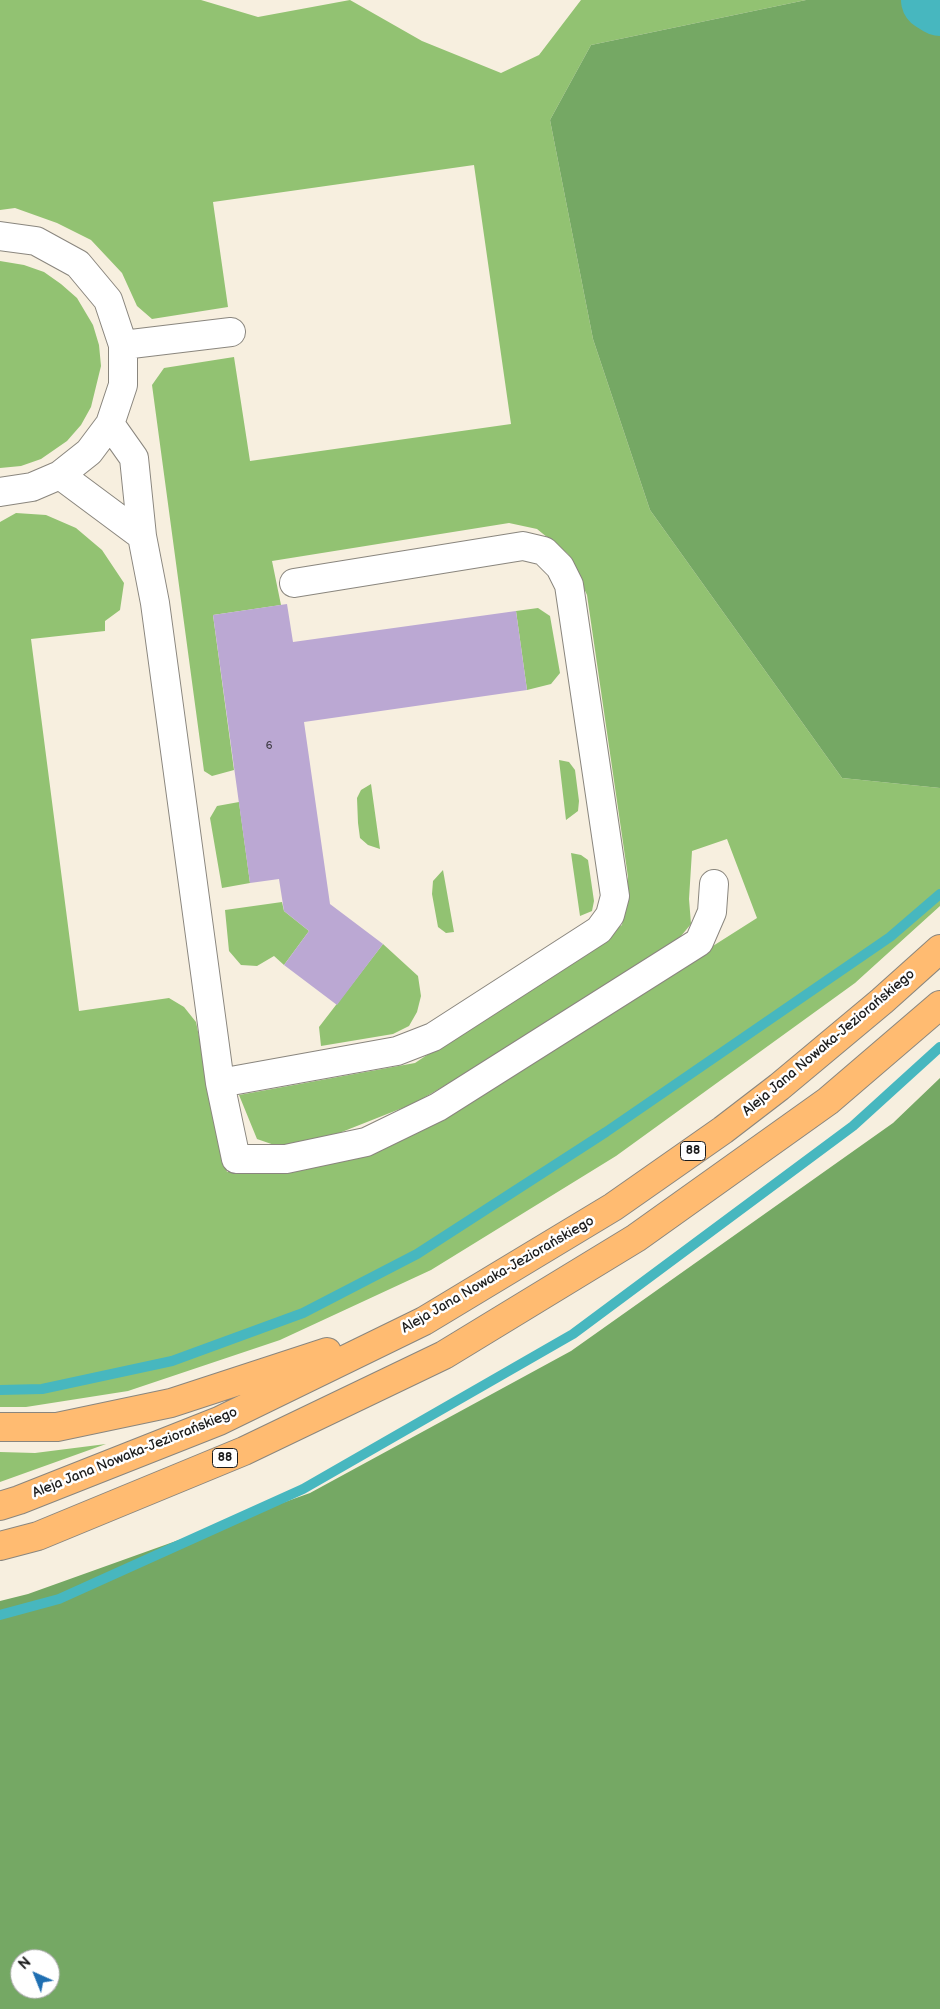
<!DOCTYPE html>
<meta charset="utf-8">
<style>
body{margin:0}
#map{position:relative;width:940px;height:2009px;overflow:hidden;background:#f7efdf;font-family:"Balsamiq Sans",sans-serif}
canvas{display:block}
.north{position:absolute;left:10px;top:1949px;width:50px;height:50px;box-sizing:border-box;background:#fff;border:1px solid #a4a4a4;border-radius:50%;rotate:316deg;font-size:14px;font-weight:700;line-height:20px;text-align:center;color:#1c1c1c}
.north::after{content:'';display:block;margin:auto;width:18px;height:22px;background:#1f6fb2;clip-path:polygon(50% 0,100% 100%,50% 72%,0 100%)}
</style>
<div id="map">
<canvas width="940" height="2009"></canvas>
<div class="north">N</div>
</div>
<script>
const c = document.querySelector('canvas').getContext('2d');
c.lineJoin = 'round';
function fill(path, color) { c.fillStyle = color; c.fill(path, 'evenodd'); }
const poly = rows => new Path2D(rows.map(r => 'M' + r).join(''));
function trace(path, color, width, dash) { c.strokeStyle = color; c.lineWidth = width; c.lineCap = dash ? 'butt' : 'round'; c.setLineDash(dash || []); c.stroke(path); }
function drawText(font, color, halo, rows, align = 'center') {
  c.font = font + ' "Balsamiq Sans",sans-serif'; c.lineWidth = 5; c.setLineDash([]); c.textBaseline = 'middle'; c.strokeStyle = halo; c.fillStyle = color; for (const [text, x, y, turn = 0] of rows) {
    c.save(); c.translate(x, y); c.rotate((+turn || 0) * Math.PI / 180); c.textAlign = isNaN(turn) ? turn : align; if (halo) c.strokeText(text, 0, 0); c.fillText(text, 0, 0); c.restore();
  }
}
const green = poly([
 [0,0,201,0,258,17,350,0,422,41,501,73,539,55,581,0,806,0,591,45,550,120,593,339,650,510,842,778,940,788,940,906,855,983,616,1156,431,1270,280,1340,128,1391,26,1407,0,1407,0,522,16,513,46,515,76,528,102,550,124,583,120,610,105,621,105,631,31,639,79,1011,169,998,184,1007,196,1022,227,1172,296,1167,694,958,757,918,727,839,692,851,689,899,691,924,676,942,553,1022,415,1103,319,1141,283,1148,257,1139,239,1095,415,1063,622,925,628,877,587,595,568,554,537,529,509,523,272,561,281,605,213,615,234,770,212,776,204,771,152,385,164,368,234,357,250,461,511,424,474,165,213,202,228,307,152,319,137,306,122,273,91,240,57,223,15,208,0,210],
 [0,261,24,265,44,272,61,284,77,298,93,325,99,345,101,366,91,407,81,425,67,441,41,459,21,466,0,468],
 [538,608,550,616,560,673,551,684,527,690,516,611],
 [559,760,569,762,575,770,579,801,578,811,566,820],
 [371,784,380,849,368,845,360,838,358,823,357,798,361,790],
 [239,802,250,883,222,888,210,818,217,806],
 [571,853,581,855,588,860,594,901,592,911,580,916],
 [443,870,454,932,446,933,438,927,432,894,433,881],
 [282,902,284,911,309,931,284,965,274,956,257,966,241,965,229,951,225,910],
 [383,944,418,976,421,996,417,1012,409,1026,393,1034,321,1046,319,1027],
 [106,1444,0,1482,0,1452,35,1453]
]);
const forest = poly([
 [806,0,940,0,940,788,842,778,650,510,593,339,550,120,591,45],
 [940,1078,940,2009,0,2009,0,1601,28,1594,310,1493,571,1351,893,1123],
 [20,1959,50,1959,50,1989,20,1989]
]);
const stream = poly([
 [0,1390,42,1389,172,1361,303,1313,417,1254,606,1132,890,937,940,894],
 [0,1615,59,1599,303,1489,573,1334,853,1126,940,1047]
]);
const river = poly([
 [932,0,940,5]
]);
const building = poly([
 [287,604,293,642,516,611,527,690,304,722,330,904,383,944,337,1005,284,965,309,931,284,911,279,879,250,883,213,615]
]);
const minor = poly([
 [0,236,36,241,78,264,108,300,123,345,123,385,110,424,89,452,60,475,32,487,0,492],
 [123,345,231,332],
 [110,424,134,458,142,536,155,603,220,1083,397,1051,433,1037,599,930,610,915,615,896,569,585,560,567,544,551,523,546,294,583],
 [60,475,142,536],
 [220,1083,236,1159,286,1159,366,1142,438,1107,699,942,712,912,714,884]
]);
const major = poly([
 [0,1427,57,1427,171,1403,327,1352],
 [0,1506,19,1500,219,1421,424,1321,613,1207,723,1130,779,1087,882,1001,940,949],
 [0,1546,38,1536,244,1451,444,1355,636,1238,828,1101,940,1005]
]);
const numberNames = [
 ["6",269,746]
];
const shields = [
 [693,1151,25],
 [225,1458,25]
];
const shieldNames = [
 ["88",693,1151],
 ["88",225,1458]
];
const streetNames = [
 ["Aleja Jana Nowaka-Jeziorańskiego",829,1043,-40],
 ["Aleja Jana Nowaka-Jeziorańskiego",498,1275,-30],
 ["Aleja Jana Nowaka-Jeziorańskiego",135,1453,-22]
];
fill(green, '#92c272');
fill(forest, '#75a864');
trace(stream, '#47b7bf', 10);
trace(river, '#47b7bf', 62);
fill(building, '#bba8d3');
trace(minor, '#8a867e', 30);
trace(major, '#8a867e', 30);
trace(minor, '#fff', 28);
trace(major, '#ffbb71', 28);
drawText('11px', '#443f4a', null, numberNames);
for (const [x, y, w] of shields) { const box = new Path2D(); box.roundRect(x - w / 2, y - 9.5, w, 19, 4); c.fillStyle = '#fff'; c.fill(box); trace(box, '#1c1c1c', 1); }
drawText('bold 12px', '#1c1c1c', null, shieldNames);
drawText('14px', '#1c1c1c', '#fff', streetNames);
</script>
